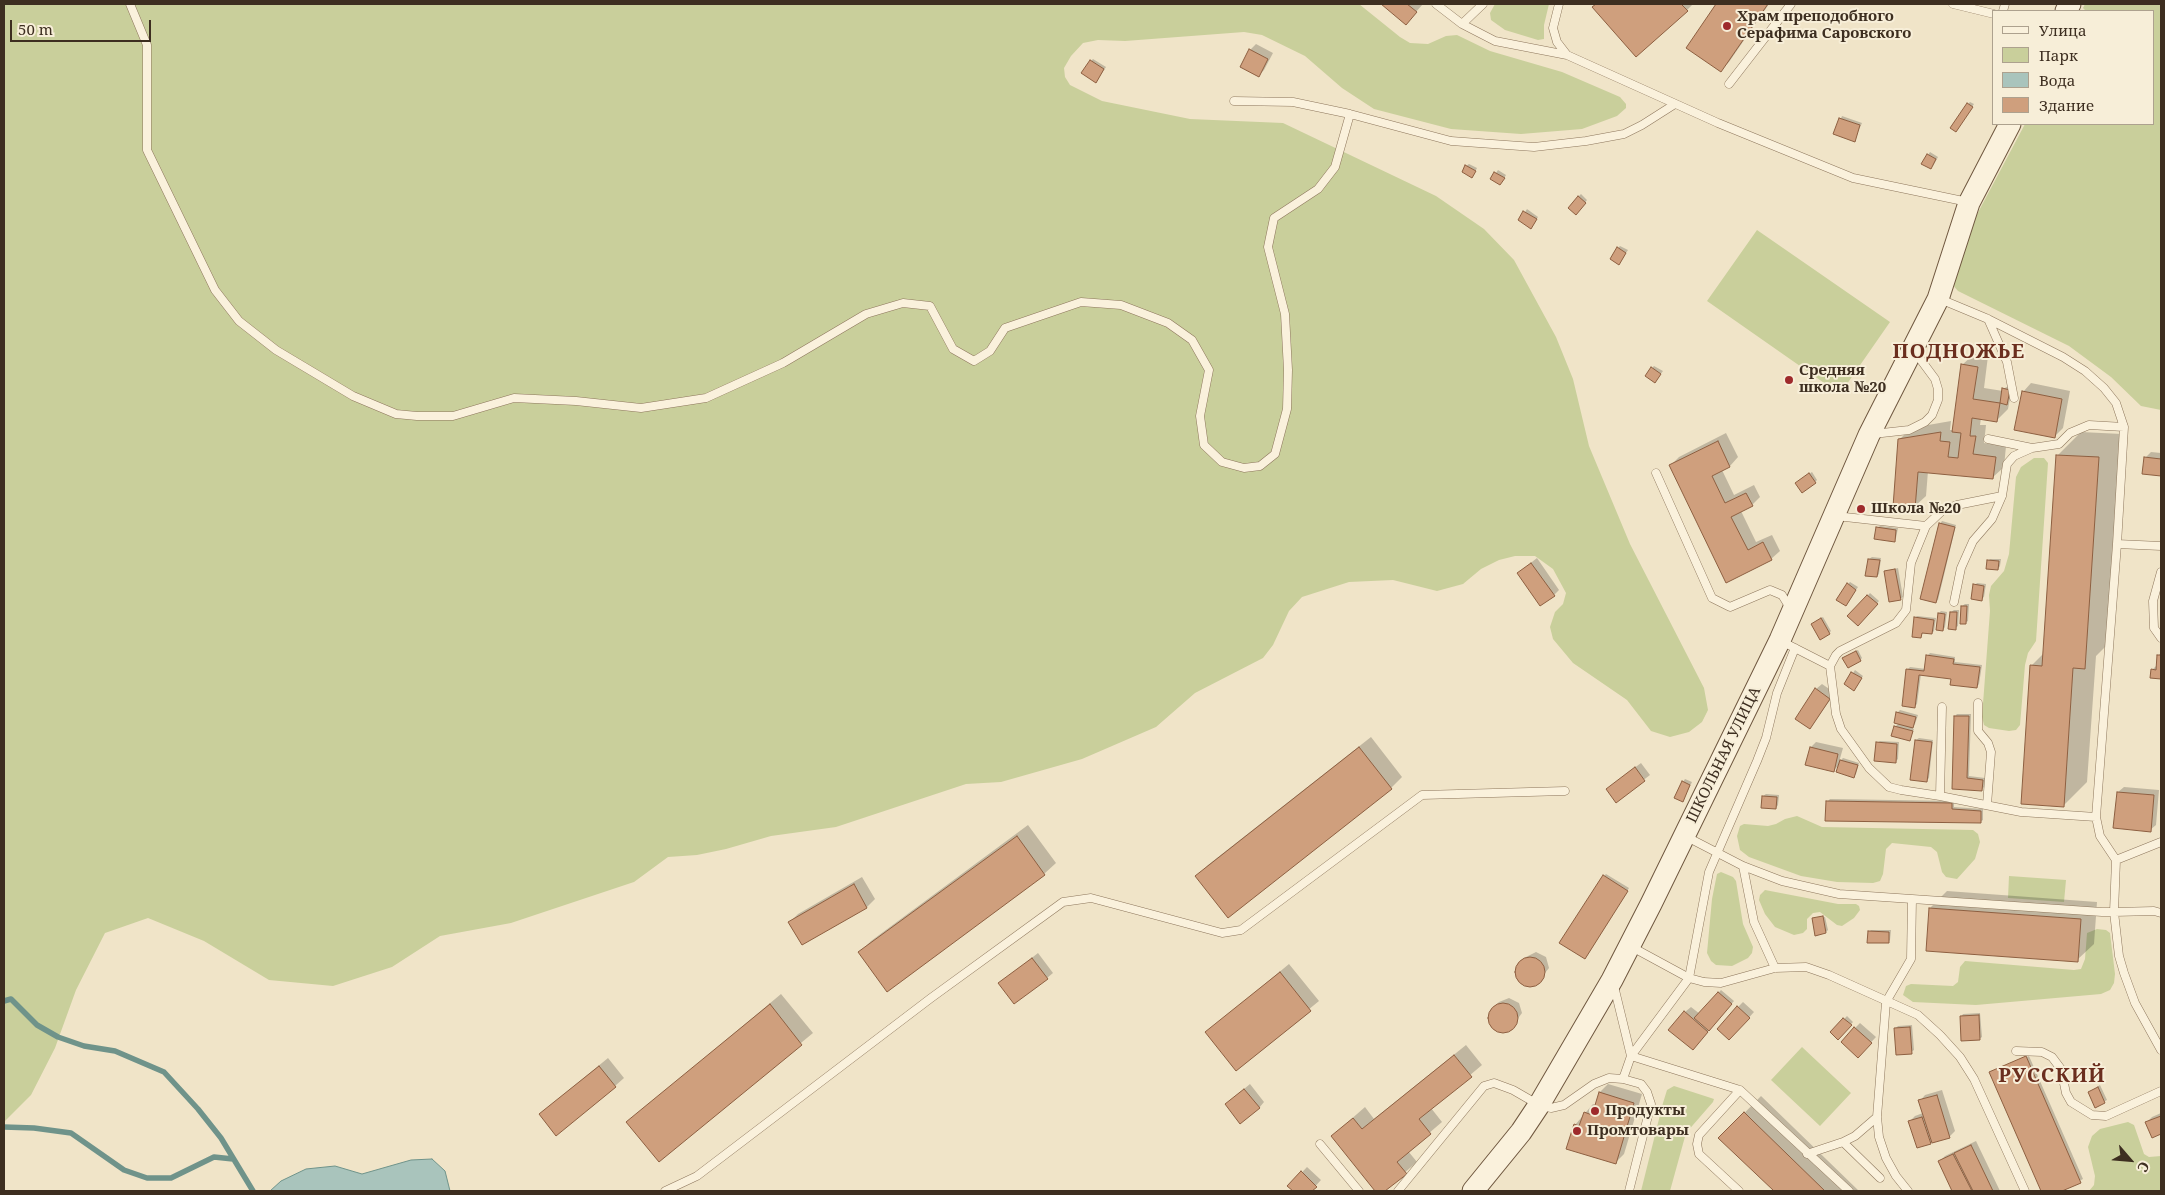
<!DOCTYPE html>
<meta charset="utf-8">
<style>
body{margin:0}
#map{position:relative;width:2165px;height:1195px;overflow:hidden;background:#f0e4c8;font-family:"Noto Serif",serif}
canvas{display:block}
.frame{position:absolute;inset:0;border:5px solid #3d2e20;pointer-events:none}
.legend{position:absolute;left:1992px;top:10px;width:162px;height:115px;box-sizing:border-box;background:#f7eed8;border:1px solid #ada18e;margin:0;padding:6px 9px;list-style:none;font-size:15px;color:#3d2e20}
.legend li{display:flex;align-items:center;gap:10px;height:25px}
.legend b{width:25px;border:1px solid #ada18e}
.north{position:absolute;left:2105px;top:1135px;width:50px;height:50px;-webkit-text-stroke:4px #f7eed8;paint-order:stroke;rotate:117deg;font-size:14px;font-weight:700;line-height:20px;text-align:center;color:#3d2e20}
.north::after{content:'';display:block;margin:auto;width:18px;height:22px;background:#3d2e20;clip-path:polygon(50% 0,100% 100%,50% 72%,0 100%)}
.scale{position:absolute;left:10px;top:20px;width:141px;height:22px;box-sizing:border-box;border:2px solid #3d2e20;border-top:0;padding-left:6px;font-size:15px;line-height:18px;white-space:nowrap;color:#3d2e20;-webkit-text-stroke:4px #f7eed8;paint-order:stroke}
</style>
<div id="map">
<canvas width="2165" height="1195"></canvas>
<div class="frame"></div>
<ul class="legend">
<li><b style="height:6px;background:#faf1dc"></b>Улица</li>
<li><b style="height:14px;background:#c9cf9b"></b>Парк</li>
<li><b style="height:14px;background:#a9c4bc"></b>Вода</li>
<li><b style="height:14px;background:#cf9f7d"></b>Здание</li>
</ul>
<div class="north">С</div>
<div class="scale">50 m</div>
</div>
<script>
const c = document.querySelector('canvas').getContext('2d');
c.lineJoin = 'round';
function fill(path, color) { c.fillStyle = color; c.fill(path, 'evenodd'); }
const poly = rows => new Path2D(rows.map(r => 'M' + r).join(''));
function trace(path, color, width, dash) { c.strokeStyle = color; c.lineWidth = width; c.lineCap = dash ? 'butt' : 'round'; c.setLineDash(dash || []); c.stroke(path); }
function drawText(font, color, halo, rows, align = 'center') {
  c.font = font + ' "Noto Serif",serif'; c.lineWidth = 4; c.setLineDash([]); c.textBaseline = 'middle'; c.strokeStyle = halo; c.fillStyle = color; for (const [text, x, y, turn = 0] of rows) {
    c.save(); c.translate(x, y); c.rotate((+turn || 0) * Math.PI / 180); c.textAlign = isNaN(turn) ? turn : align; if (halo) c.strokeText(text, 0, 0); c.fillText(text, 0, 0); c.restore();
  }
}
const green = poly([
 [4,4,1359,4,1400,37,1410,43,1428,44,1446,36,1457,35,1490,51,1562,72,1620,97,1626,104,1626,108,1617,116,1582,129,1521,134,1451,129,1374,109,1342,88,1305,56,1262,35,1244,32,1125,41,1098,40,1083,43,1071,56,1064,68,1065,77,1070,85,1102,101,1190,119,1283,123,1436,196,1484,229,1514,260,1556,337,1573,379,1589,446,1630,544,1704,688,1708,710,1702,722,1689,732,1670,737,1651,731,1627,700,1573,663,1553,639,1550,627,1555,612,1563,604,1566,593,1553,569,1535,556,1515,556,1499,560,1481,569,1463,584,1437,591,1393,580,1349,582,1302,597,1289,611,1273,645,1263,658,1195,693,1156,727,1082,759,1001,782,966,784,836,827,771,836,726,849,697,855,668,857,634,882,511,923,440,936,392,967,333,986,269,980,204,941,148,918,105,933,76,990,55,1048,31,1095,4,1122],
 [1495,4,1549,4,1544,25,1544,39,1538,40,1505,30,1491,20,1490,13],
 [2085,4,2161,4,2161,410,2141,406,2111,377,2069,346,1958,291,1951,283,1965,237,2025,124,2154,124,2154,11,2086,11,2083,8],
 [1757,230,1890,322,1840,394,1707,301],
 [2034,458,2044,458,2048,463,2036,641,2028,653,2025,665,2020,725,2016,730,2009,731,1989,728,1984,725,1982,717,1990,611,1989,595,1991,586,2004,571,2009,554,2016,477,2021,467],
 [1797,816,1822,827,1973,830,1978,834,1980,842,1975,859,1957,879,1946,877,1942,872,1937,852,1931,847,1892,843,1886,849,1883,874,1880,881,1873,883,1837,882,1801,876,1749,857,1740,850,1737,836,1740,826,1744,824,1768,826,1776,824,1785,819],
 [1721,872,1733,877,1736,881,1743,924,1753,947,1752,953,1748,958,1732,966,1716,965,1711,961,1707,953,1712,899,1717,874],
 [2009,876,2066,880,2064,902,2008,898],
 [1765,890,1838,904,1856,904,1859,906,1860,910,1854,918,1842,926,1837,925,1820,912,1813,913,1807,919,1807,929,1803,933,1794,935,1775,927,1765,914,1759,900,1760,895],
 [2097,929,2106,930,2110,933,2115,974,2114,983,2110,990,2101,994,1976,1005,1913,1002,1903,995,1906,986,1911,984,1953,986,1958,982,1960,967,1965,961,2074,970,2081,969,2085,959,2087,933],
 [1802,1047,1851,1093,1820,1126,1771,1080],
 [1674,1086,1711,1098,1714,1099,1713,1102,1686,1133,1670,1191,1641,1191,1663,1103,1667,1090],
 [2128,1122,2134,1125,2144,1154,2149,1157,2161,1156,2161,1191,2089,1191,2094,1185,2095,1176,2088,1147,2092,1136,2100,1129]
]);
const water = poly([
 [432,1159,445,1171,450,1191,270,1191,281,1181,306,1169,335,1166,362,1174,411,1160,432,1159]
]);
const shadow = poly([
 [1383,4,1423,4,1406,23],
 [1597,4,1693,4,1687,10,1594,7],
 [1718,4,1769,4,1729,62,1721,70,1688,47],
 [1256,44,1273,53,1264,70,1259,75,1241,66,1250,50],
 [1093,59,1106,67,1098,79,1091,61],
 [1970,102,1974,104,1958,128,1968,104],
 [1842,116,1862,123,1854,140,1835,133],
 [1930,152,1938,157,1933,166,1923,163],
 [1469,164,1477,168,1474,174,1466,166],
 [1498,170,1506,175,1502,182,1492,179],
 [1581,194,1587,200,1579,211,1578,197],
 [1527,209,1538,217,1533,225,1520,220],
 [1620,246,1628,250,1621,261,1618,248],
 [1974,354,1988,356,1984,388,2003,391,2006,387,2012,388,2008,409,1997,420,1981,418,1980,425,1986,425,1984,443,2006,446,2004,467,1992,478,1928,471,1926,496,1914,507,1900,439,1911,428,1951,421,1950,430,1953,430,1962,365],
 [1654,366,1663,371,1657,379,1652,368],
 [2031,383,2070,391,2063,428,2054,437,2023,392],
 [2081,432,2122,434,2108,644,2096,656,2087,782,2064,805,2031,666,2045,652,2058,455],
 [1726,433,1738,457,1730,466,1722,470,1734,495,1754,485,1760,497,1752,505,1741,511,1756,542,1772,535,1780,551,1771,559,1727,581,1670,466,1679,457],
 [2151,452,2161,453,2161,475,2144,473,2146,457],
 [1812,472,1817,480,1815,482,1799,481],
 [1942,521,1956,525,1938,600,1935,602,1940,524],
 [1880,526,1898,528,1896,538,1894,541,1877,528],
 [1872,557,1881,558,1879,574,1877,576,1869,559],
 [1537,558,1559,590,1554,595,1518,573],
 [1990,559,2001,559,2000,566,1998,569,1988,561],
 [1898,568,1903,597,1900,599,1885,572],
 [1850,582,1858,587,1848,602,1848,584],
 [1977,583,1986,584,1984,597,1981,599,1975,585],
 [1870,593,1879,601,1858,624,1849,616],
 [1965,604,1969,604,1968,621,1965,623,1962,606],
 [1954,610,1959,610,1958,626,1955,628,1951,612],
 [1941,611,1947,612,1945,627,1943,630,1937,629,1939,613],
 [1917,616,1936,618,1934,631,1932,633,1923,632,1921,637,1915,618],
 [1823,617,1831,631,1829,633,1815,622],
 [1858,650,1862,658,1860,660,1846,656],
 [1930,653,1955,657,1955,662,1982,665,1979,684,1977,687,1952,678,1921,674,1917,704,1915,706,1907,670,1910,667,1926,669,1927,656],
 [2161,653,2161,678,2152,676,2152,670,2158,664,2159,655],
 [1855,670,1863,676,1856,687,1846,684],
 [1822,684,1835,693,1810,728,1816,689],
 [1900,710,1918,715,1915,724,1912,728,1914,729,1910,739,1895,727,1899,723,1897,713],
 [1957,714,1971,714,1969,776,1985,778,1984,787,1981,790,1953,788,1955,716],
 [1371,737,1402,777,1391,788,1197,876,1208,865],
 [1919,738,1933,740,1929,778,1926,781,1911,779,1916,740],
 [1880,741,1899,742,1898,759,1895,762,1877,743],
 [1816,742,1843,748,1839,762,1843,758,1859,763,1856,774,1854,776,1840,764,1833,771,1811,747],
 [1641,763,1650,775,1616,801,1613,784],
 [1685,779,1692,782,1683,801,1683,782],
 [2124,787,2159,790,2156,825,2150,830,2118,792],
 [1766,794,1779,795,1778,805,1776,808,1763,796],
 [1830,799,1954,801,1954,807,1983,809,1983,820,1980,822,1827,802],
 [1028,825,1056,863,1044,874,887,990,860,952,871,941],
 [1606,874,1629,888,1587,956,1604,876],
 [862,877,875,899,867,907,802,944,790,922,798,914],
 [1947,891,2097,902,2094,944,2077,960,1930,908],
 [1825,917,1828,930,1826,932,1814,919],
 [1871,930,1891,930,1890,940,1888,942,1869,932],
 [1536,952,1546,957,1549,968,1537,983,1532,985,1521,983,1516,973,1520,962,1526,957],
 [1038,953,1053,973,1047,978,1000,983],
 [1289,964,1319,1001,1236,1069,1207,1032],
 [1721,990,1734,1001,1698,1043,1685,1012,1691,1007,1700,1014],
 [781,994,813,1033,659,1160,628,1122],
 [1509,998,1519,1003,1522,1013,1510,1029,1499,1031,1491,1024,1489,1019,1493,1008,1499,1002],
 [1743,1002,1754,1012,1735,1033,1738,1007],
 [1980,1013,1982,1037,1979,1039,1961,1017,1963,1014],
 [1847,1016,1853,1022,1838,1038,1832,1032],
 [1860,1023,1876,1037,1858,1056,1855,1028],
 [1912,1025,1914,1050,1911,1052,1896,1028,1898,1026],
 [1466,1045,1482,1065,1431,1108,1442,1122,1408,1151,1417,1162,1383,1191,1377,1191,1332,1136,1365,1107,1374,1119],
 [2029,1056,2083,1179,2059,1191,2042,1191,1991,1072],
 [608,1058,624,1078,615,1086,540,1114],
 [1250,1084,1264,1102,1259,1108,1232,1099],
 [1608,1084,1642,1094,1624,1154,1615,1163,1575,1125,1593,1104,1596,1105,1600,1092],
 [2100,1085,2107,1100,2095,1106,2089,1092],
 [1942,1090,1955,1131,1949,1137,1930,1143,1910,1121,1915,1116,1923,1113,1920,1101,1925,1095],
 [1761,1096,1859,1191,1775,1191,1720,1138],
 [2161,1113,2161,1133,2152,1136,2147,1122,2152,1117],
 [1976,1141,2000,1191,1954,1191,1939,1162,1945,1156],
 [1307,1167,1321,1180,1311,1191,1295,1191,1289,1186]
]);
const stream = poly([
 [4,1001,11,999,37,1025,58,1037,84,1046,115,1051,164,1072,198,1109,221,1138,253,1191],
 [4,1127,34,1128,71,1133,124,1170,147,1178,171,1178,214,1157,233,1159]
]);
const building = poly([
 [1381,4,1407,4,1417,12,1406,25,1381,4],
 [1596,4,1681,4,1688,11,1636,57,1592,7,1596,4],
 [1716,4,1768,4,1721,72,1686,48,1716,4],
 [1249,49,1268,59,1259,77,1240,67,1249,49],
 [1090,60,1104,69,1096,83,1081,73,1090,60],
 [1967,103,1973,107,1956,132,1950,128,1967,103],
 [1839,118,1860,125,1855,142,1833,134,1839,118],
 [1927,154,1936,159,1931,169,1921,164,1927,154],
 [1465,165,1476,171,1472,178,1462,172,1465,165],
 [1494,172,1505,178,1500,185,1490,179,1494,172],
 [1578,196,1586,203,1576,215,1568,208,1578,196],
 [1523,211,1537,219,1531,229,1518,220,1523,211],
 [1617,247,1626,253,1619,265,1610,259,1617,247],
 [1961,364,1978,367,1973,399,2000,403,1997,422,1972,418,1970,436,1976,436,1973,454,1996,457,1993,479,1918,472,1915,509,1893,507,1898,439,1941,432,1940,441,1950,442,1948,457,1958,458,1961,433,1952,432,1961,364],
 [1651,367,1661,374,1655,383,1645,376,1651,367],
 [2002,388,2010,390,2007,405,2000,403,2002,388],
 [2022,391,2062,399,2055,438,2014,430,2022,391],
 [1718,441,1730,467,1712,476,1725,503,1746,493,1753,506,1731,517,1748,550,1763,542,1772,560,1726,583,1669,465,1718,441],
 [2056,455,2099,457,2085,669,2073,668,2064,807,2021,804,2030,665,2042,666,2056,455],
 [2144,457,2161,459,2161,476,2142,474,2144,457],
 [1809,473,1816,483,1802,493,1795,483,1809,473],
 [1939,523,1955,527,1936,603,1920,599,1939,523],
 [1876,527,1896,530,1895,542,1874,539,1876,527],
 [1868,559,1880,560,1877,577,1865,576,1868,559],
 [1987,560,1999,561,1998,570,1986,569,1987,560],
 [1531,563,1555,596,1540,606,1517,573,1531,563],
 [1895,569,1901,600,1889,602,1884,571,1895,569],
 [1847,583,1856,590,1846,606,1836,600,1847,583],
 [1973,584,1984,586,1982,601,1971,599,1973,584],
 [1867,595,1878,604,1858,626,1847,616,1867,595],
 [1961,606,1967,606,1966,624,1960,624,1961,606],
 [1950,612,1957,612,1956,630,1948,629,1950,612],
 [1938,613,1945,614,1943,631,1936,630,1938,613],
 [1914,617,1934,620,1932,634,1922,633,1921,638,1912,637,1914,617],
 [1821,618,1830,634,1820,640,1811,624,1821,618],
 [1856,651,1861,661,1848,668,1842,658,1856,651],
 [1926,655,1954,659,1953,664,1980,667,1977,688,1950,685,1951,679,1919,675,1915,708,1902,706,1906,669,1924,671,1926,655],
 [2157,655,2161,655,2161,679,2150,678,2151,669,2156,670,2157,655],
 [1851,672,1862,678,1854,691,1844,684,1851,672],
 [1815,688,1830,699,1810,729,1795,719,1815,688],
 [1896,712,1916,717,1913,728,1894,723,1896,712],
 [1954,716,1969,716,1967,778,1983,780,1982,791,1952,789,1954,716],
 [1894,726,1913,731,1910,741,1891,736,1894,726],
 [1915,740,1932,742,1927,782,1910,780,1915,740],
 [1876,742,1897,744,1896,763,1874,761,1876,742],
 [1359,747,1392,789,1228,918,1195,876,1359,747],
 [1810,747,1838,754,1834,772,1805,765,1810,747],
 [1840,760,1858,765,1854,778,1836,772,1840,760],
 [1635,767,1645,781,1616,803,1606,789,1635,767],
 [1682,781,1690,785,1683,802,1674,798,1682,781],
 [2117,792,2154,795,2151,832,2113,828,2117,792],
 [1762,796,1777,797,1776,809,1761,808,1762,796],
 [1826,801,1952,803,1952,809,1981,811,1981,823,1825,821,1826,801],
 [1017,836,1045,875,887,992,858,952,1017,836],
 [1603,875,1628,891,1585,959,1559,943,1603,875],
 [854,884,867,908,802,945,788,922,854,884],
 [1929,908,2081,919,2078,962,1926,951,1929,908],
 [1823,916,1826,933,1815,936,1812,918,1823,916],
 [1868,931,1889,932,1889,943,1867,943,1868,931],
 '1515 972a15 15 0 1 1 30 0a15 15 0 1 1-30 0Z',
 [1032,958,1048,979,1014,1004,998,983,1032,958],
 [1280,972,1311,1011,1236,1071,1205,1032,1280,972],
 [1718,992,1732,1004,1709,1031,1694,1018,1718,992],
 '1488 1018a15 15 0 1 1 30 0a15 15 0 1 1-30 0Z',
 [770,1004,802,1045,659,1162,626,1122,770,1004],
 [1737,1006,1750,1018,1729,1040,1717,1029,1737,1006],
 [1684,1011,1708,1032,1693,1050,1668,1030,1684,1011],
 [1979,1015,1980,1040,1961,1041,1960,1016,1979,1015],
 [1843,1018,1852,1025,1838,1040,1830,1032,1843,1018],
 [1854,1027,1872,1043,1858,1058,1841,1042,1854,1027],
 [1910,1027,1912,1054,1896,1055,1894,1028,1910,1027],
 [1454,1055,1472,1077,1419,1119,1431,1134,1397,1162,1407,1174,1385,1191,1375,1191,1331,1136,1353,1118,1362,1129,1454,1055],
 [2026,1056,2081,1183,2062,1191,2041,1191,1989,1072,2026,1056],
 [599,1066,616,1087,556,1136,539,1114,599,1066],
 [2098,1087,2105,1103,2095,1108,2088,1092,2098,1087],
 [1244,1089,1260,1108,1240,1124,1225,1104,1244,1089],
 [1599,1092,1634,1103,1616,1164,1566,1149,1574,1124,1579,1126,1584,1112,1592,1115,1599,1092],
 [1937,1095,1950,1138,1932,1143,1918,1100,1937,1095],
 [1744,1112,1752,1120,1825,1191,1774,1191,1718,1138,1744,1112],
 [2161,1116,2161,1134,2152,1138,2145,1122,2161,1116],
 [1922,1117,1931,1144,1917,1148,1908,1121,1922,1117],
 [1971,1145,1993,1191,1973,1191,1954,1153,1971,1145],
 [1953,1154,1972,1191,1952,1191,1938,1161,1953,1154],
 [1301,1171,1317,1187,1312,1191,1293,1191,1287,1186,1301,1171]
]);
const service = poly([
 [130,4,147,45,147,150,215,290,239,321,276,350,353,396,396,414,417,416,453,416,514,398,576,401,641,408,706,398,783,363,866,314,903,303,930,306,953,349,974,361,990,351,1005,328,1081,302,1121,305,1168,323,1192,340,1209,370,1200,416,1204,445,1222,462,1244,468,1260,466,1275,454,1287,409,1288,370,1285,314,1268,247,1274,218,1318,189,1335,167,1350,114],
 [1436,4,1462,24,1495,41,1567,55,1718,123,1853,178,1968,202],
 [1559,4,1553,28,1557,42,1567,55],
 [1953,4,1994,14],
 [2003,11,2005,4],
 [1462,24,1483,4],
 [1729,84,1791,4],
 [1234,101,1293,102,1350,114,1451,141,1534,147,1586,141,1624,134,1642,125,1675,104],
 [1940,299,1988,319,2063,357,2085,371,2104,388,2116,403,2124,427,2117,544,2161,546],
 [1988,319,2007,362,2014,398],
 [1873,434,1909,430,1925,422,1932,415,1938,400,1938,389,1935,379,1915,352],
 [1988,439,2032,448],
 [1656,473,1712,598,1730,607,1770,590,1782,595,1790,608],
 [1836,516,1926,526,1943,510,1957,505,2002,496,2007,464,2014,456,2032,448,2059,444,2070,433,2089,425,2124,427],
 [2161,572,2153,601,2154,628,2161,638],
 [1954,602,1961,568,1973,541,1992,519,2002,496],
 [1781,641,1830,666,1836,714,1841,729,1869,768,1889,787,1901,790,1940,796,2021,812,2096,817,2100,836,2116,860,2161,842],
 [1830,666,1836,655,1840,651,1896,623,1906,610,1911,563,1926,526],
 [1978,703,1978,731,1988,743,1991,752,1987,805],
 [1940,796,1942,707],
 [2096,817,2117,544],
 [1685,836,1743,866,1782,881,1839,894,2102,912,2114,912,2116,860],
 [1743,866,1754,922,1775,968],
 [2161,913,2154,911,2114,912,2119,956,2124,973,2135,1003,2161,1050],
 [1630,946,1689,978,1704,982,1721,983,1775,968,1806,967,1829,975,1918,1015,1940,1035,1960,1057,1974,1079,2025,1191],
 [1614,986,1631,1056,1740,1090,1849,1191],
 [2016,1051,2042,1052,2052,1057,2061,1069,2066,1093,2071,1102,2092,1115,2106,1116,2161,1091],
 [1623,1079,1631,1056,1689,978,1709,872,1757,761,1766,738,1777,693,1795,648],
 [1877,1117,1855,1136,1843,1142,1880,1178],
 [1320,1144,1359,1191],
 [1807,1154,1843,1142],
 [665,1191,697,1176,931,998,1063,902,1091,898,1222,933,1241,930,1422,795,1565,791],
 [1398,1191,1484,1086,1494,1083,1513,1090,1539,1105,1551,1108,1564,1105,1594,1084,1609,1078,1623,1079,1641,1084,1647,1092,1651,1104,1629,1191],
 [1739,1191,1699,1154,1697,1144,1699,1135,1740,1090],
 [1908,1191,1896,1176,1886,1158,1879,1137,1877,1117,1886,1002,1911,959,1912,899]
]);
const secondary = poly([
 [2066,11,2070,4],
 [1473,1191,1521,1132,1539,1105,1612,980,1651,904,1780,640,1869,435,1938,299,1969,203,2010,124]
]);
const markers = [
 [1727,26,5,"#9e2a2b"],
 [1789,380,5,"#9e2a2b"],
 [1861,509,5,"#9e2a2b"],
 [1595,1111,5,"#9e2a2b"],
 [1577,1131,5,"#9e2a2b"]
];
const poiNames = [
 ["Храм преподобного",1737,17],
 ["Серафима Саровского",1737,34],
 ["Средняя",1799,371],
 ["школа №20",1799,388],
 ["Школа №20",1871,509],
 ["Продукты",1605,1111],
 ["Промтовары",1587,1131]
];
const streetNames = [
 ["ШКОЛЬНАЯ УЛИЦА",1724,755,-64]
];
const districtNames = [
 ["ПОДНОЖЬЕ",1959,352],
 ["РУССКИЙ",2052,1076]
];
fill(green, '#c9cf9b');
fill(water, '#a9c4bc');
trace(water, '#6f938a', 1);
fill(shadow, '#0003');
trace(stream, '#6f938a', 5.5);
fill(building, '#cf9f7d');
trace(building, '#8d5f41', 1);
trace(service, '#8d765c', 9);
trace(secondary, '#6f573f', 23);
trace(service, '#faf1dc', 8);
trace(secondary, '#faf1dc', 21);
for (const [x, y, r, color] of markers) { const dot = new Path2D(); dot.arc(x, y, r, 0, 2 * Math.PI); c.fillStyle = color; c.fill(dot); trace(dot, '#f7eed8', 2); }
drawText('bold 15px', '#3d2e20', '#f7eed8', poiNames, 'left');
drawText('15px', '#3d2e20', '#f7eed8', streetNames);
c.letterSpacing = '1px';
drawText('bold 20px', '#6b2e1e', '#f7eed8', districtNames);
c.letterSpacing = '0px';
</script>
